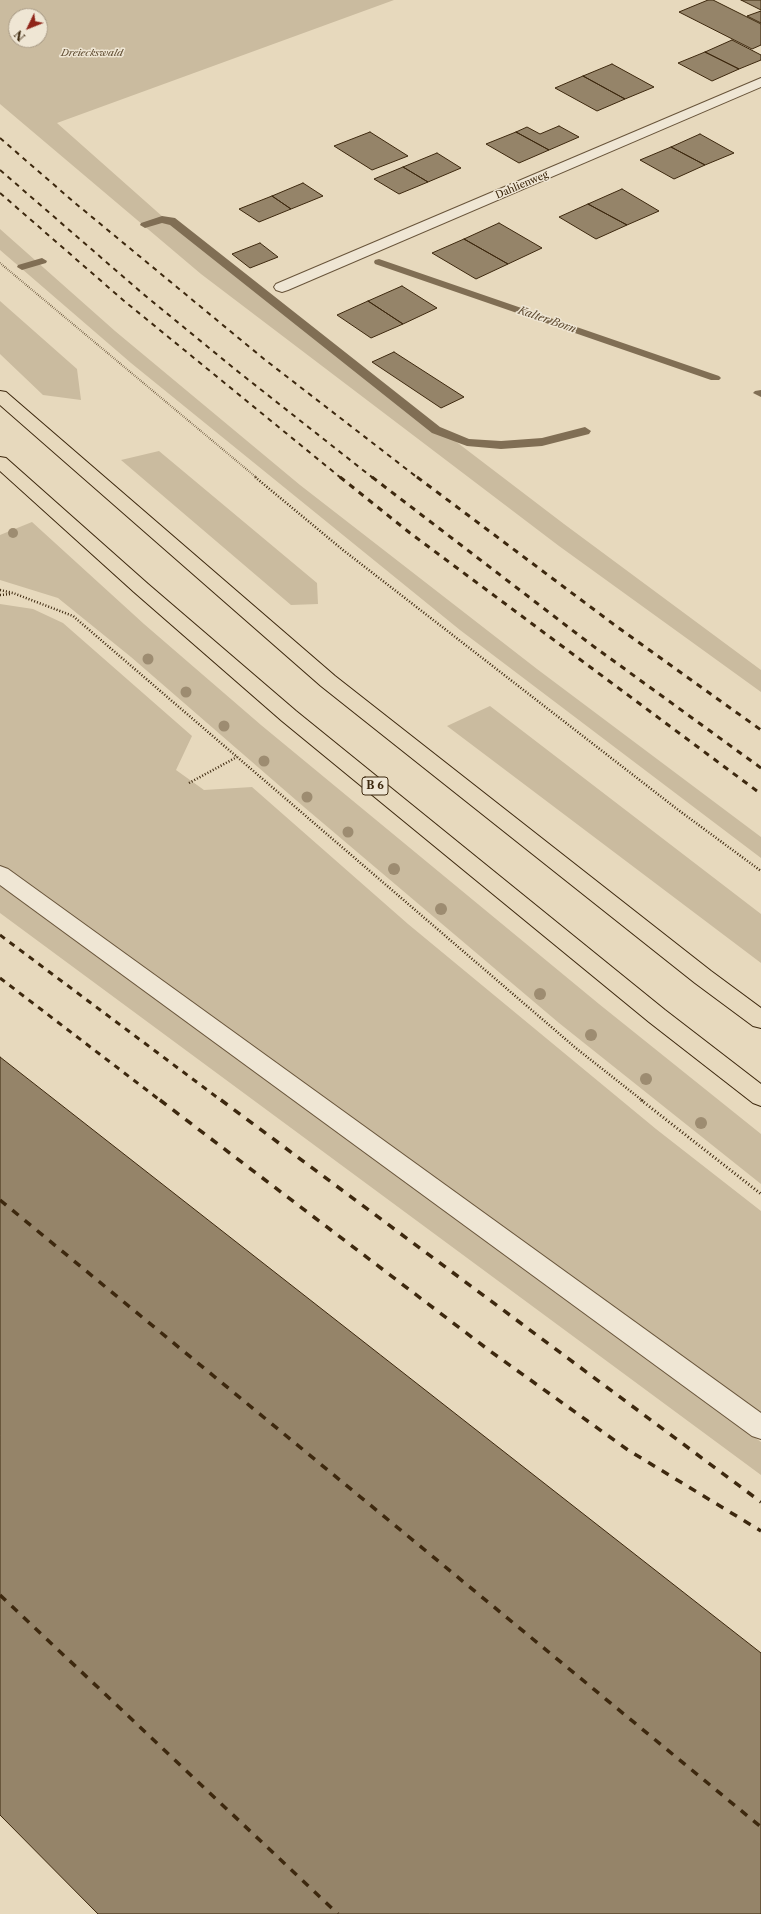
<!DOCTYPE html>
<style>
body{margin:0}
#map{position:relative;width:761px;height:1914px;overflow:hidden;background:#e7d9bd;font-family:"Libre Caslon Text",serif}
canvas{display:block}
.north{position:absolute;left:8px;top:8px;width:40px;height:40px;box-sizing:border-box;background:#efe6d4;border:1px solid #a89a85;border-radius:50%;rotate:227deg;font-size:11px;font-weight:700;line-height:16px;text-align:center;color:#3d280e}
.north::after{content:'';display:block;margin:auto;width:14px;height:18px;background:#8f2418;clip-path:polygon(50% 0,100% 100%,50% 72%,0 100%)}
</style>
<div id="map">
<canvas width="761" height="1914"></canvas>
<div class="north">N</div>
</div>
<script>
const c = document.querySelector('canvas').getContext('2d');
c.lineJoin = 'round';
function fill(path, color) { c.fillStyle = color; c.fill(path, 'evenodd'); }
const poly = rows => new Path2D(rows.map(r => 'M' + r).join(''));
function trace(path, color, width, dash) { c.strokeStyle = color; c.lineWidth = width; c.lineCap = dash ? 'butt' : 'round'; c.setLineDash(dash || []); c.stroke(path); }
function drawText(font, color, halo, rows, align = 'center') {
  c.font = font + ' "Libre Caslon Text",serif'; c.lineWidth = 3; c.setLineDash([]); c.textBaseline = 'middle'; c.strokeStyle = halo; c.fillStyle = color; for (const [text, x, y, turn = 0] of rows) {
    c.save(); c.translate(x, y); c.rotate((+turn || 0) * Math.PI / 180); c.textAlign = isNaN(turn) ? turn : align; if (halo) c.strokeText(text, 0, 0); c.fillText(text, 0, 0); c.restore();
  }
}
const green = poly([
 [0,0,394,0,57,123,172,225,564,524,761,670,761,692,559,546,201,274,0,104],
 [16,16,40,16,40,40,16,40],
 [0,229,115,331,300,485,537,669,761,837,761,858,460,630,131,363,0,250],
 [0,301,77,369,81,400,43,395,0,354],
 [159,451,317,583,318,604,291,605,121,460],
 [32,522,144,624,261,725,599,1004,761,1134,761,1184,559,1023,304,807,131,657,58,598,0,580,0,535],
 [0,604,33,609,63,623,192,736,176,770,204,790,252,787,408,924,656,1129,761,1211,761,1417,0,866],
 [490,706,761,914,761,963,447,726],
 [0,886,761,1442,761,1475,0,913]
]);
const stream = poly([
 [162,216,175,218,440,427,469,439,501,441,542,438,585,427,591,431,589,434,542,446,501,449,467,446,432,433,170,225,162,223,145,228,140,225,141,223,162,216],
 [42,258,47,261,46,263,22,270,17,267,18,265,42,258],
 [379,259,719,376,721,378,719,380,711,380,375,264,374,262,375,260,379,259],
 [761,390,761,397,753,393,755,391,761,390]
]);
const building = poly([
 [708,0,713,0,761,24,761,45,752,49,679,12,708,0],
 [741,0,761,0,761,10,741,0],
 [761,11,761,23,747,16,761,11],
 [732,40,761,55,761,60,739,69,705,52,732,40],
 [705,52,739,69,712,81,678,63,705,52],
 [612,64,654,87,625,99,583,76,612,64],
 [583,76,625,99,597,111,555,88,583,76],
 [559,126,579,137,549,150,516,132,527,127,540,134,559,126],
 [370,132,408,156,372,170,334,146,370,132],
 [516,132,549,150,519,163,486,144,516,132],
 [700,134,734,153,705,165,671,147,700,134],
 [671,147,705,165,674,179,640,160,671,147],
 [437,153,461,168,428,182,403,167,437,153],
 [403,167,428,182,399,194,374,179,403,167],
 [303,183,323,196,291,209,272,196,303,183],
 [622,189,659,211,627,225,588,204,622,189],
 [272,196,291,209,259,222,239,209,272,196],
 [588,204,627,225,596,239,559,217,588,204],
 [499,223,542,248,508,264,464,239,499,223],
 [464,239,508,264,476,279,432,253,464,239],
 [260,243,278,257,250,268,232,254,260,243],
 [402,286,437,308,403,324,368,301,402,286],
 [368,301,403,324,371,338,337,315,368,301],
 [394,352,464,397,441,408,372,362,394,352],
 [0,1057,761,1653,761,1914,98,1914,0,1815,0,1057]
]);
const pathFar2 = poly([
 [0,263,257,478]
]);
const pathFar1 = poly([
 [255,477,343,550,677,809,761,871],
 [0,590,13,593,73,616,577,1049,643,1101],
 [0,595,11,594],
 [189,783,237,757]
]);
const path = poly([
 [641,1100,761,1194]
]);
const lane = poly([
 [0,866,8,869,761,1413,761,1439,752,1436,0,885,0,866]
]);
const street = poly([
 [761,78,761,87,288,290,282,292,276,290,274,287,276,284,761,78]
]);
const primary = poly([
 [0,391,6,392,335,676,711,971,761,1008,761,1028,753,1026,695,983,321,686,0,405,0,391],
 [0,457,6,458,148,584,296,711,665,1010,761,1084,761,1106,753,1103,649,1022,282,721,134,592,0,471,0,457]
]);
const railFar2 = poly([
 [0,138,75,203,264,359,418,478],
 [0,170,142,293,236,370,373,478],
 [0,193,123,300,341,478]
]);
const railFar1 = poly([
 [340,477,410,533,761,794],
 [372,477,589,643,761,768],
 [417,477,616,626,761,730],
 [0,935,222,1101],
 [0,978,161,1101]
]);
const rail = poly([
 [160,1100,490,1351,628,1450,761,1531],
 [221,1100,761,1502],
 [0,1200,761,1827],
 [0,1595,338,1914]
]);
const trees = [
 [13,533,5],
 [148,659,5.5],
 [186,692,5.5],
 [224,726,5.5],
 [264,761,5.5],
 [307,797,5.5],
 [348,832,5.5],
 [394,869,6],
 [441,909,6],
 [540,994,6],
 [591,1035,6],
 [646,1079,6],
 [701,1123,6]
];
const farParknames = [
 ["Dreieckswald",92,53]
];
const farStreetnames = [
 ["Dahlienweg",522,185,-23]
];
const farWaternames = [
 ["Kalter Born",547,320,19]
];
const shields = [
 [375,786,26]
];
const shieldNames = [
 ["B 6",375,786]
];
fill(green, '#cabb9f');
fill(stream, '#806e54');
fill(building, '#958469');
trace(building, '#3d280e', 1);
trace(lane, '#68543a', 2);
trace(street, '#68543a', 2);
trace(primary, '#3d280e', 2);
trace(pathFar2, '#3d280e', 2, [0.5, 1.5]);
trace(pathFar1, '#3d280e', 2.5, [1, 2]);
trace(path, '#3d280e', 3, [1, 2.5]);
fill(lane, '#efe6d4');
fill(street, '#efe6d4');
fill(primary, '#e7d9bd');
trace(railFar2, '#3d280e', 2, [5, 5]);
trace(railFar1, '#3d280e', 3, [6, 6]);
trace(rail, '#3d280e', 3.5, [8, 8]);
c.fillStyle = '#9d8c71';
for (const [x, y, r] of trees) { c.beginPath(); c.arc(x, y, r, 0, 2 * Math.PI); c.fill(); }
drawText('italic 10px', '#604d32', '#efe6d4', farParknames);
drawText('10px', '#3d280e', '#efe6d4', farStreetnames);
drawText('italic 11px', '#5f4b31', '#efe6d4', farWaternames);
for (const [x, y, w] of shields) { const box = new Path2D(); box.roundRect(x - w / 2, y - 9, w, 18, 3); c.fillStyle = '#efe6d4'; c.fill(box); trace(box, '#3d280e', 1); }
drawText('bold 11px', '#3d280e', null, shieldNames);
</script>
